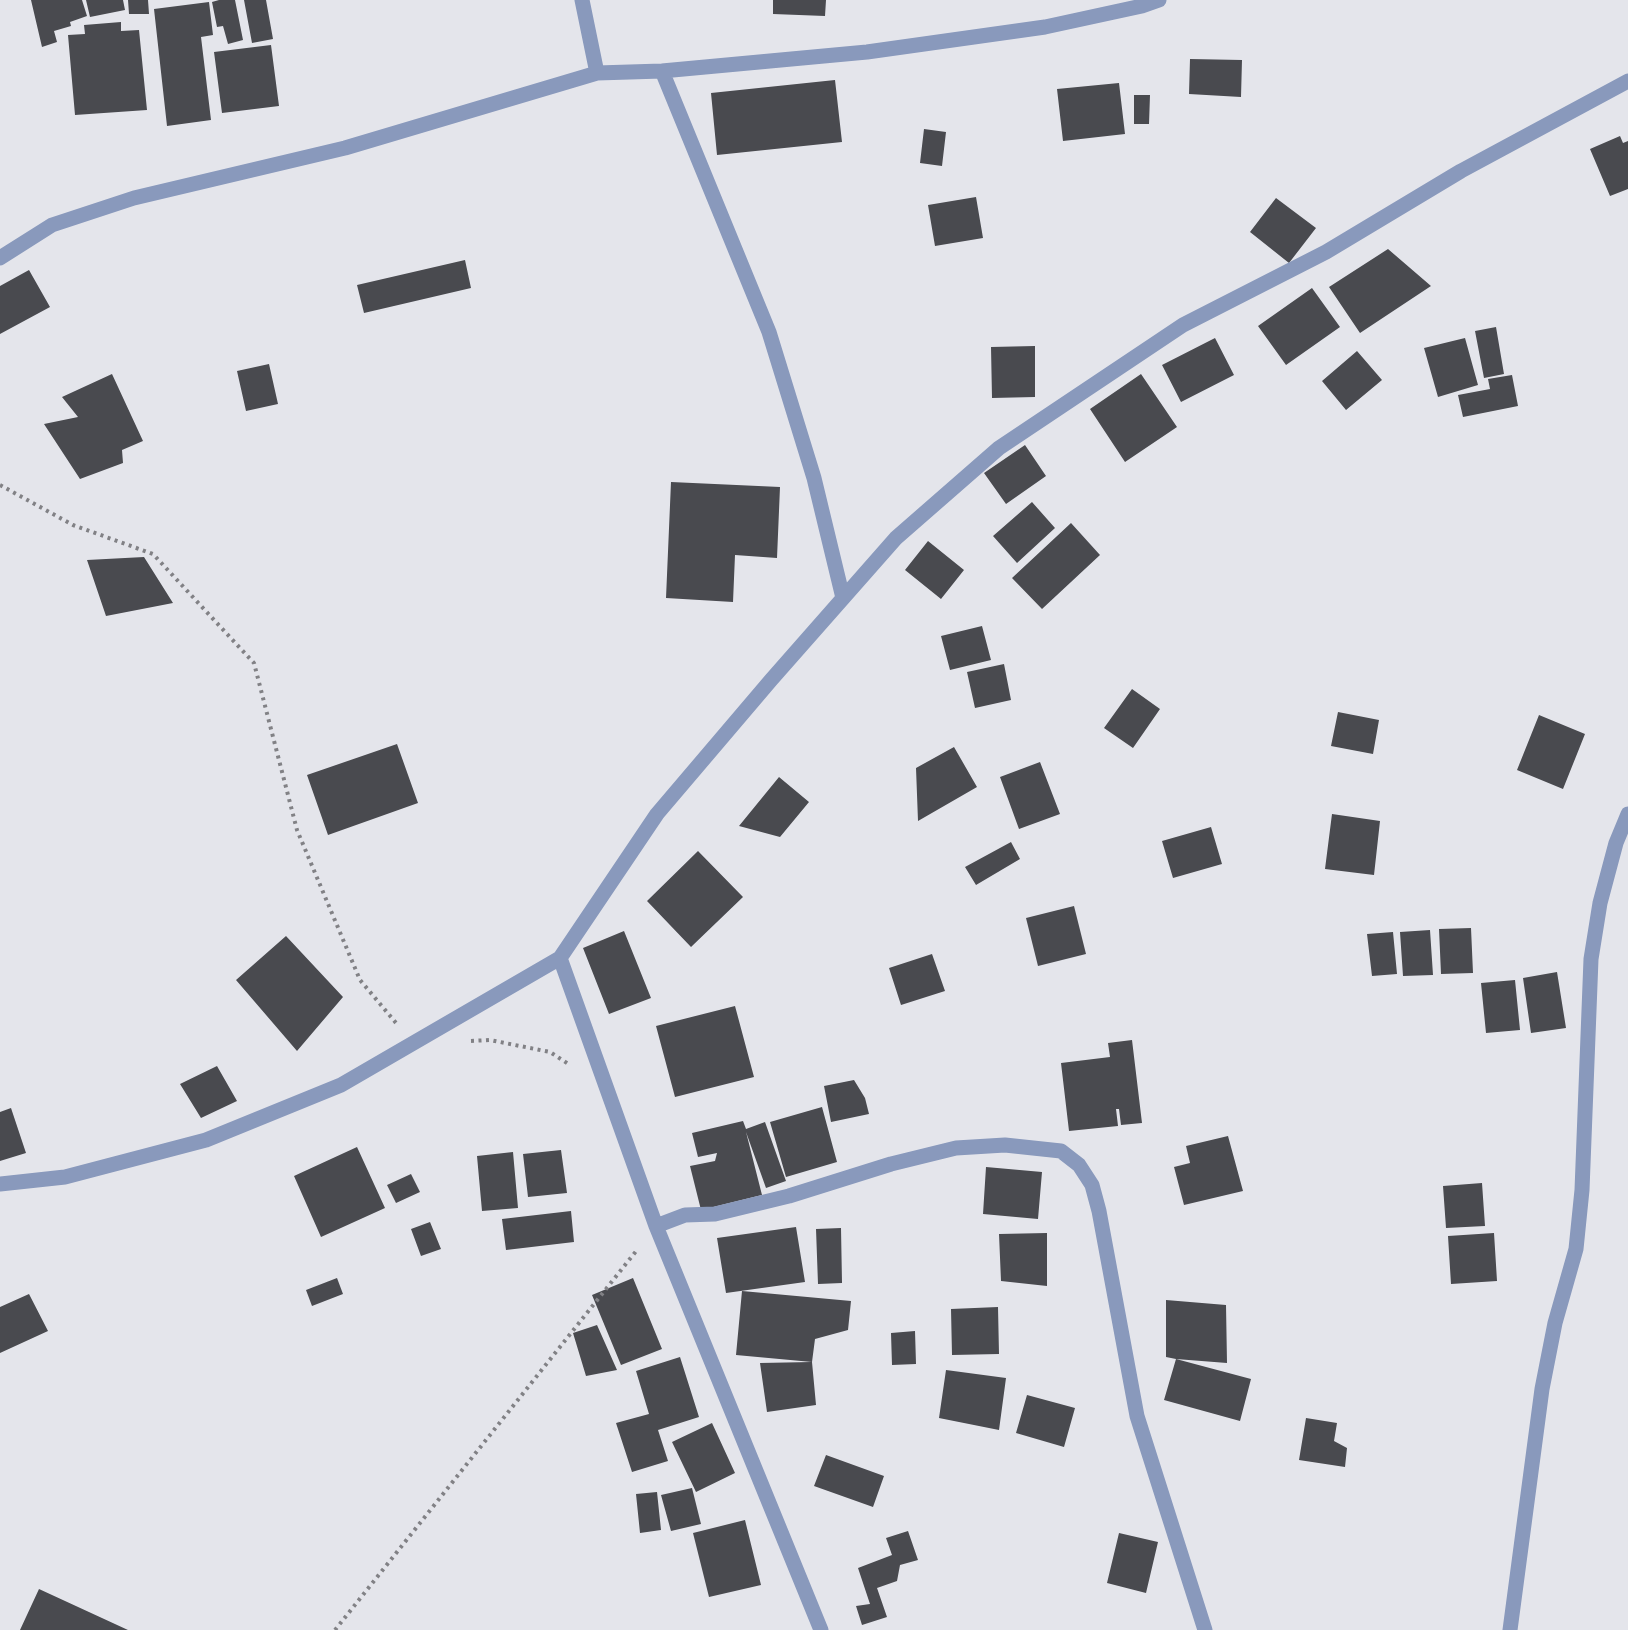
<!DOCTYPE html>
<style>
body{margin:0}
canvas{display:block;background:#e4e5eb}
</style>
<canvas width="1628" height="1630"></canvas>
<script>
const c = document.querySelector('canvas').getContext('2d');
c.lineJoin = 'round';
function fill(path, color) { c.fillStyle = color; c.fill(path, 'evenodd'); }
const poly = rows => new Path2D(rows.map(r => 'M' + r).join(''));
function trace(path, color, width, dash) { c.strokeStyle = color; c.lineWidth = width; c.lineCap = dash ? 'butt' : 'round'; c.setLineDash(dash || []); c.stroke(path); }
const building = poly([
 [31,0,82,0,87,16,70,22,71,26,54,31,57,42,42,47],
 [86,0,123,0,125,10,90,17],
 [128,0,148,0,149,14,129,14],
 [219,0,235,0,243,40,228,44,223,26,217,27,212,2],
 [244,0,266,0,273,39,252,43],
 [773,0,826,0,825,16,773,14],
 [209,2,213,35,201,37,211,120,167,126,154,9],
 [121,22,121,31,139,30,147,110,75,115,68,35,85,34,84,25],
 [271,45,279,106,222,113,214,52],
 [1190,59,1242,60,1241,97,1189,94],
 [835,80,842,142,717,155,711,93],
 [1119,83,1125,134,1063,141,1057,89],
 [1134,95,1150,95,1149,124,1134,124],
 [924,129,946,132,942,166,920,163],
 [1620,136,1623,143,1628,141,1628,189,1610,196,1590,149],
 [976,197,983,238,935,246,928,205],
 [1276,198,1316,228,1289,263,1250,232],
 [1388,249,1431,286,1360,333,1329,287],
 [465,260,471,288,364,313,357,285],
 [29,270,50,307,0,334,0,286],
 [1312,288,1340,327,1286,365,1258,326],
 [1496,327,1504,374,1484,378,1475,331],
 [1215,338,1234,375,1181,402,1162,365],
 [1465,338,1478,385,1438,397,1424,348],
 [1035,346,1035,397,992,398,991,347],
 [1357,351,1382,380,1346,410,1322,381],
 [269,364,278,404,246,411,237,371],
 [112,374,143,441,122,450,123,463,80,479,44,424,78,417,62,397],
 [1141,374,1177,427,1125,462,1090,409],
 [1512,375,1518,406,1463,417,1458,395,1490,389,1488,379],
 [1025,445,1046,476,1006,504,984,473],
 [671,482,780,487,777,558,735,555,733,602,666,598],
 [1032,502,1055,528,1017,563,993,536],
 [1071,523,1100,555,1042,609,1012,578],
 [928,541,964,570,941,599,905,570],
 [144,557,173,603,106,616,87,560],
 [982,626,991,660,950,670,941,636],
 [1004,664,1011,700,975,708,967,672],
 [1132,689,1160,709,1133,748,1104,728],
 [1338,712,1379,720,1373,754,1331,746],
 [1539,715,1585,734,1563,789,1517,770],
 [397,744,418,803,328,835,307,775],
 [954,747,977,787,918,821,916,768],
 [1040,762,1060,814,1019,829,1000,777],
 [779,777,809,802,780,837,739,826],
 [1332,814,1380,821,1374,875,1325,869],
 [1211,827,1222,864,1173,878,1162,841],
 [1011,842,1020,859,976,885,965,867],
 [698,851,743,897,691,947,647,901],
 [1074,906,1086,954,1038,966,1026,918],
 [1471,928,1473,973,1441,974,1439,929],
 [1430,930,1433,975,1403,976,1400,932],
 [624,931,651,998,609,1014,583,948],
 [1393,932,1397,974,1372,976,1367,934],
 [286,936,343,997,297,1051,236,980],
 [932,954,945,991,901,1005,889,968],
 [1557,972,1566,1028,1531,1033,1523,978],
 [1515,980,1520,1030,1486,1033,1481,983],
 [735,1006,754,1077,675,1097,656,1026],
 [1132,1040,1142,1123,1121,1125,1119,1109,1116,1109,1118,1126,1069,1131,1061,1063,1110,1057,1108,1043],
 [217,1066,237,1101,201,1118,180,1084],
 [854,1080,865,1098,869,1114,831,1122,824,1086],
 [822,1107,837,1162,786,1177,770,1122],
 [11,1108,26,1153,0,1161,0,1112],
 [743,1121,746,1129,765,1122,786,1181,766,1188,746,1132,762,1195,701,1210,690,1166,715,1161,717,1153,698,1157,692,1133],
 [1228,1136,1243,1191,1184,1205,1174,1167,1190,1163,1186,1146],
 [357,1147,385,1208,321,1237,294,1176],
 [561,1150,567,1193,528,1197,523,1154],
 [513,1152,518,1208,482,1211,477,1156],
 [986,1167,1042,1172,1038,1219,983,1214],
 [411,1174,420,1192,396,1203,387,1185],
 [1482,1183,1485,1226,1446,1228,1443,1186],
 [571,1211,574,1242,506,1250,502,1219],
 [430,1222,441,1249,421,1256,411,1229],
 [796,1227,805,1282,726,1293,717,1238],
 [841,1228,842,1283,818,1284,816,1229],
 [1047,1233,1047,1286,1001,1281,999,1234],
 [1494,1233,1497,1281,1451,1284,1448,1236],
 [337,1278,343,1294,312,1306,306,1290],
 [633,1278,662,1349,621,1365,592,1295],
 [742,1291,851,1301,848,1330,815,1339,812,1362,816,1405,767,1412,760,1363,812,1362,736,1355],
 [29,1294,48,1331,0,1353,0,1307],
 [1166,1300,1226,1305,1227,1363,1176,1359,1251,1379,1240,1421,1164,1400,1176,1359,1166,1357],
 [998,1307,999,1354,952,1355,951,1309],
 [597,1325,617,1370,586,1376,573,1333],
 [915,1331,916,1364,892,1365,891,1333],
 [680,1357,699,1417,658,1430,668,1461,632,1472,616,1423,649,1414,636,1371],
 [946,1370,1006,1378,999,1430,939,1418],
 [1027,1395,1075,1408,1064,1447,1016,1433],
 [1306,1418,1337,1423,1334,1441,1347,1448,1345,1467,1299,1460],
 [712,1423,735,1473,696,1492,672,1442],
 [826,1455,884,1476,873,1507,814,1486],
 [692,1488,701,1524,671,1531,661,1495],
 [657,1492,661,1530,640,1533,636,1494],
 [745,1520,761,1585,709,1597,693,1533],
 [908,1531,918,1560,900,1565,897,1581,877,1588,887,1617,862,1625,856,1606,870,1604,858,1568,892,1555,886,1538],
 [1119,1533,1158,1542,1146,1593,1107,1583],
 [39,1589,128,1630,20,1630]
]);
const path = poly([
 [0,485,73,525,153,554,254,663,297,830,360,980,396,1023],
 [471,1041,490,1040,550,1052,570,1065],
 [335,1630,637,1250]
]);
const minor = poly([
 [582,0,597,73],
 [662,71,769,332,814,478,843,598],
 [0,258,52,225,134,198,345,148,597,73,662,71,867,52,1045,27,1142,6,1159,0],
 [560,958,656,1226,821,1630],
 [0,1184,65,1177,206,1140,341,1085,560,958,657,814,771,680,896,538,999,448,1183,325,1326,252,1461,171,1628,81],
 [656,1226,685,1215,715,1214,789,1196,891,1164,956,1148,1005,1145,1061,1151,1079,1165,1092,1185,1099,1211,1137,1416,1205,1630],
 [1510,1630,1542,1389,1555,1323,1576,1249,1582,1190,1591,959,1600,903,1616,843,1628,814]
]);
fill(building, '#494a4f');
trace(path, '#818185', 4, [3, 4.5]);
trace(minor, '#8999bc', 15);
</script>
